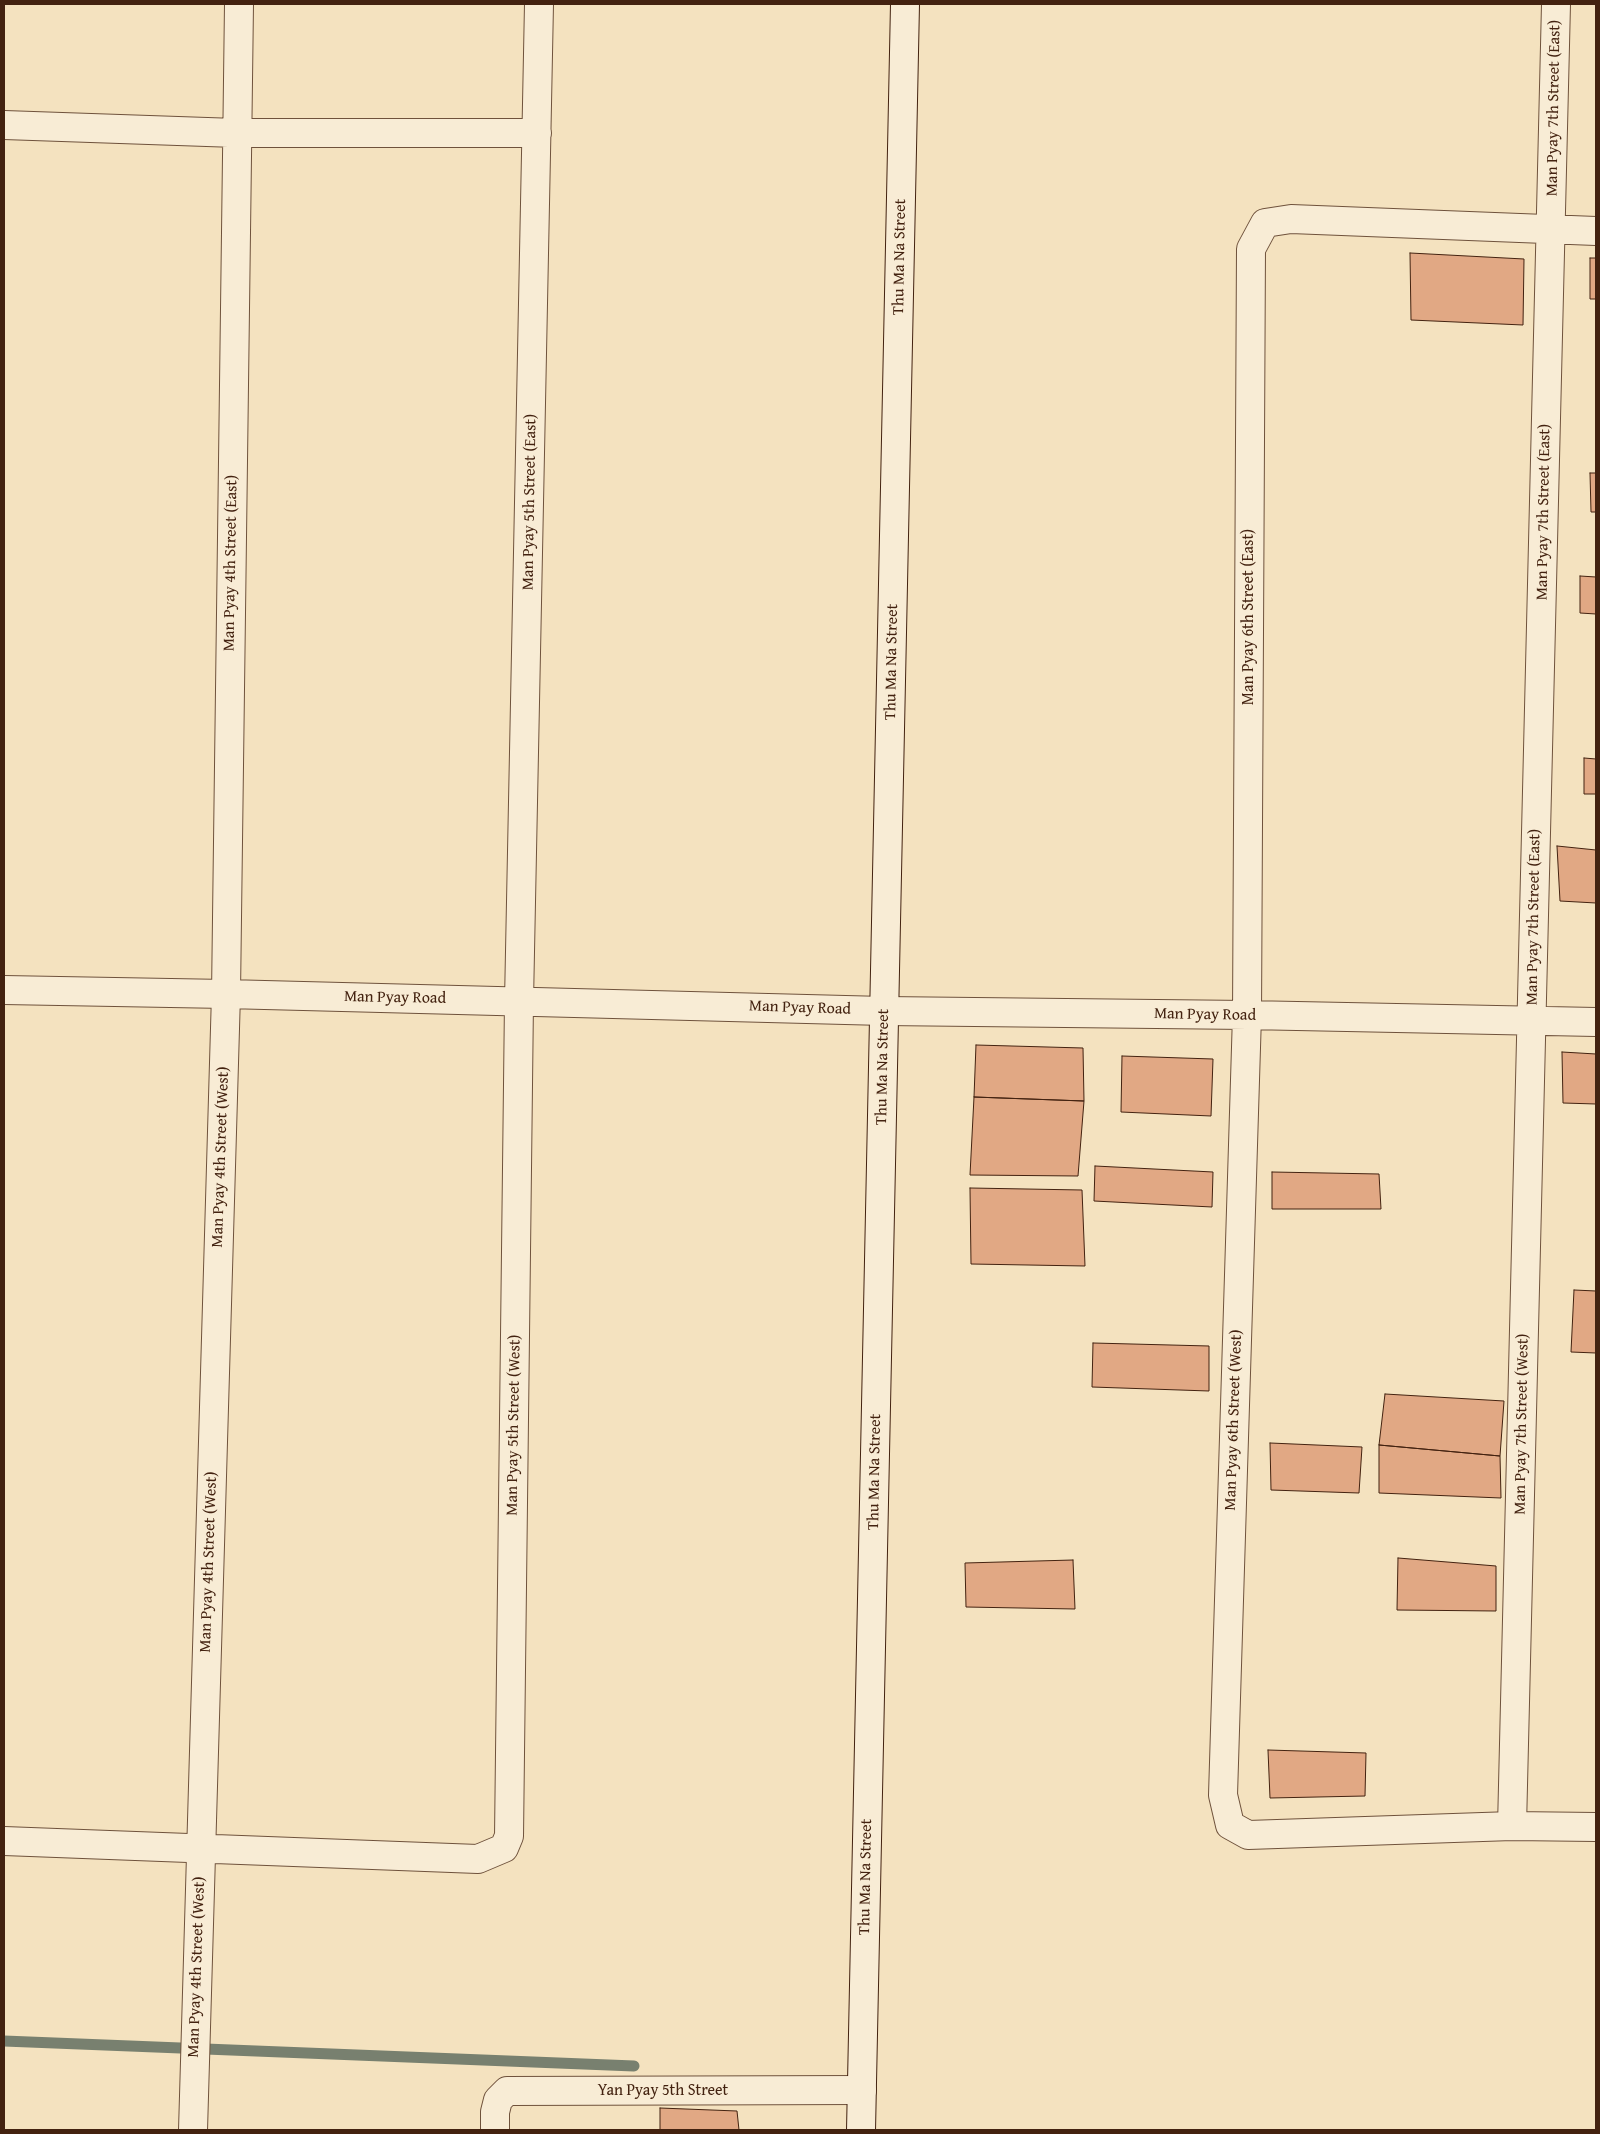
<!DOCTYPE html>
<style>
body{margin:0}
#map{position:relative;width:1600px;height:2134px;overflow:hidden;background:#f4e2bf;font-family:"Gentium Book Plus",serif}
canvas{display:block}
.frame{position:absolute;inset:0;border:5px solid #432210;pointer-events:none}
</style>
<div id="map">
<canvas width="1600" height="2134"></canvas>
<div class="frame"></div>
</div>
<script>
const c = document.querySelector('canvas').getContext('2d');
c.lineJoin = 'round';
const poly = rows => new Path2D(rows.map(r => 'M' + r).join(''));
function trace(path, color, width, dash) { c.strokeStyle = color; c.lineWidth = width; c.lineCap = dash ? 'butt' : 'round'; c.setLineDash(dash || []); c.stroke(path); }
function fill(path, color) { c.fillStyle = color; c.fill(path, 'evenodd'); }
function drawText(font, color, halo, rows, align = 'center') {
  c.font = font + ' "Gentium Book Plus",serif'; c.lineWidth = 4; c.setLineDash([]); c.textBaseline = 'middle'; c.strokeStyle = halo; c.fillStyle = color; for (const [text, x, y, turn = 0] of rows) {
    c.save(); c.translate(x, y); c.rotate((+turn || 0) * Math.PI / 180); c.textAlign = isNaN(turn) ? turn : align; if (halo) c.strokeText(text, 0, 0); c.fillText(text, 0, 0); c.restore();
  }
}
const stream = poly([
 [4,2041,634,2066]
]);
const building = poly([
 [1410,253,1524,259,1523,325,1411,320,1410,253],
 [1590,258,1596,258,1596,299,1590,299,1590,258],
 [1590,473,1596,473,1596,512,1591,512,1590,473],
 [1580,576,1596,577,1596,614,1580,613,1580,576],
 [1584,758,1596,759,1596,794,1584,794,1584,758],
 [1557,846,1596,850,1596,903,1560,901,1557,846],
 [976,1045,1083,1048,1084,1101,974,1097,976,1045],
 [1562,1052,1596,1054,1596,1104,1563,1103,1562,1052],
 [1122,1056,1213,1059,1211,1116,1121,1112,1122,1056],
 [974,1097,1084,1101,1078,1176,970,1175,974,1097],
 [1095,1166,1213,1172,1212,1207,1094,1201,1095,1166],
 [1272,1172,1379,1174,1381,1209,1272,1209,1272,1172],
 [970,1188,1082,1190,1085,1266,971,1264,970,1188],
 [1574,1290,1596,1291,1596,1353,1571,1352,1574,1290],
 [1093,1343,1209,1346,1209,1391,1092,1387,1093,1343],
 [1385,1394,1504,1401,1500,1456,1379,1445,1385,1394],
 [1270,1443,1362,1447,1359,1493,1271,1490,1270,1443],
 [1379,1445,1500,1456,1501,1498,1379,1493,1379,1445],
 [1398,1558,1496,1566,1496,1611,1397,1610,1398,1558],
 [1073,1560,1075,1609,966,1607,965,1563,1073,1560],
 [1268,1750,1366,1753,1365,1796,1270,1798,1268,1750],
 [660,2108,737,2111,739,2130,660,2130,660,2108]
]);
const street = poly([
 [4,125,236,133,537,133],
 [1596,231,1291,219,1265,223,1251,249,1247,1015,1223,1795,1230,1825,1248,1835,1512,1826,1596,1827],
 [4,990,226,994,884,1011,1247,1015,1596,1022],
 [1512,1826,1556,4],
 [4,1841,478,1859,504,1848,509,1836,519,1001,539,4],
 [193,2130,226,994,239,4],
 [495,2130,495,2112,498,2100,507,2091,862,2090]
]);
const secondary = poly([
 [861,2130,905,4]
]);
const streetNames = [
 ["Man Pyay 7th Street (East)",1554,108,-89],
 ["Thu Ma Na Street",900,257,-89],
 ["Man Pyay 5th Street (East)",530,502,-89],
 ["Man Pyay 7th Street (East)",1544,512,-89],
 ["Man Pyay 4th Street (East)",231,563,-89],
 ["Man Pyay 6th Street (East)",1249,617,-90],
 ["Thu Ma Na Street",892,662,-89],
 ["Man Pyay 7th Street (East)",1534,917,-89],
 ["Man Pyay Road",395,998,1],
 ["Man Pyay Road",800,1008,2],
 ["Man Pyay Road",1205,1015,1],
 ["Thu Ma Na Street",883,1067,-89],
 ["Man Pyay 4th Street (West)",221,1157,-88],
 ["Man Pyay 6th Street (West)",1234,1420,-88],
 ["Man Pyay 7th Street (West)",1522,1424,-89],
 ["Man Pyay 5th Street (West)",514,1425,-89],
 ["Thu Ma Na Street",875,1472,-89],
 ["Man Pyay 4th Street (West)",209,1562,-88],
 ["Thu Ma Na Street",866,1877,-89],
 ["Man Pyay 4th Street (West)",197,1967,-88],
 ["Yan Pyay 5th Street",663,2091]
];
trace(stream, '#78806f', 11);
fill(building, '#e1a884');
trace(building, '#432210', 1);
trace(street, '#6f523c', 30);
trace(secondary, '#432210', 30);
trace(street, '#f8ecd5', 28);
trace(secondary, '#f8ecd5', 28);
drawText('16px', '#432210', '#f8ecd5', streetNames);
</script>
